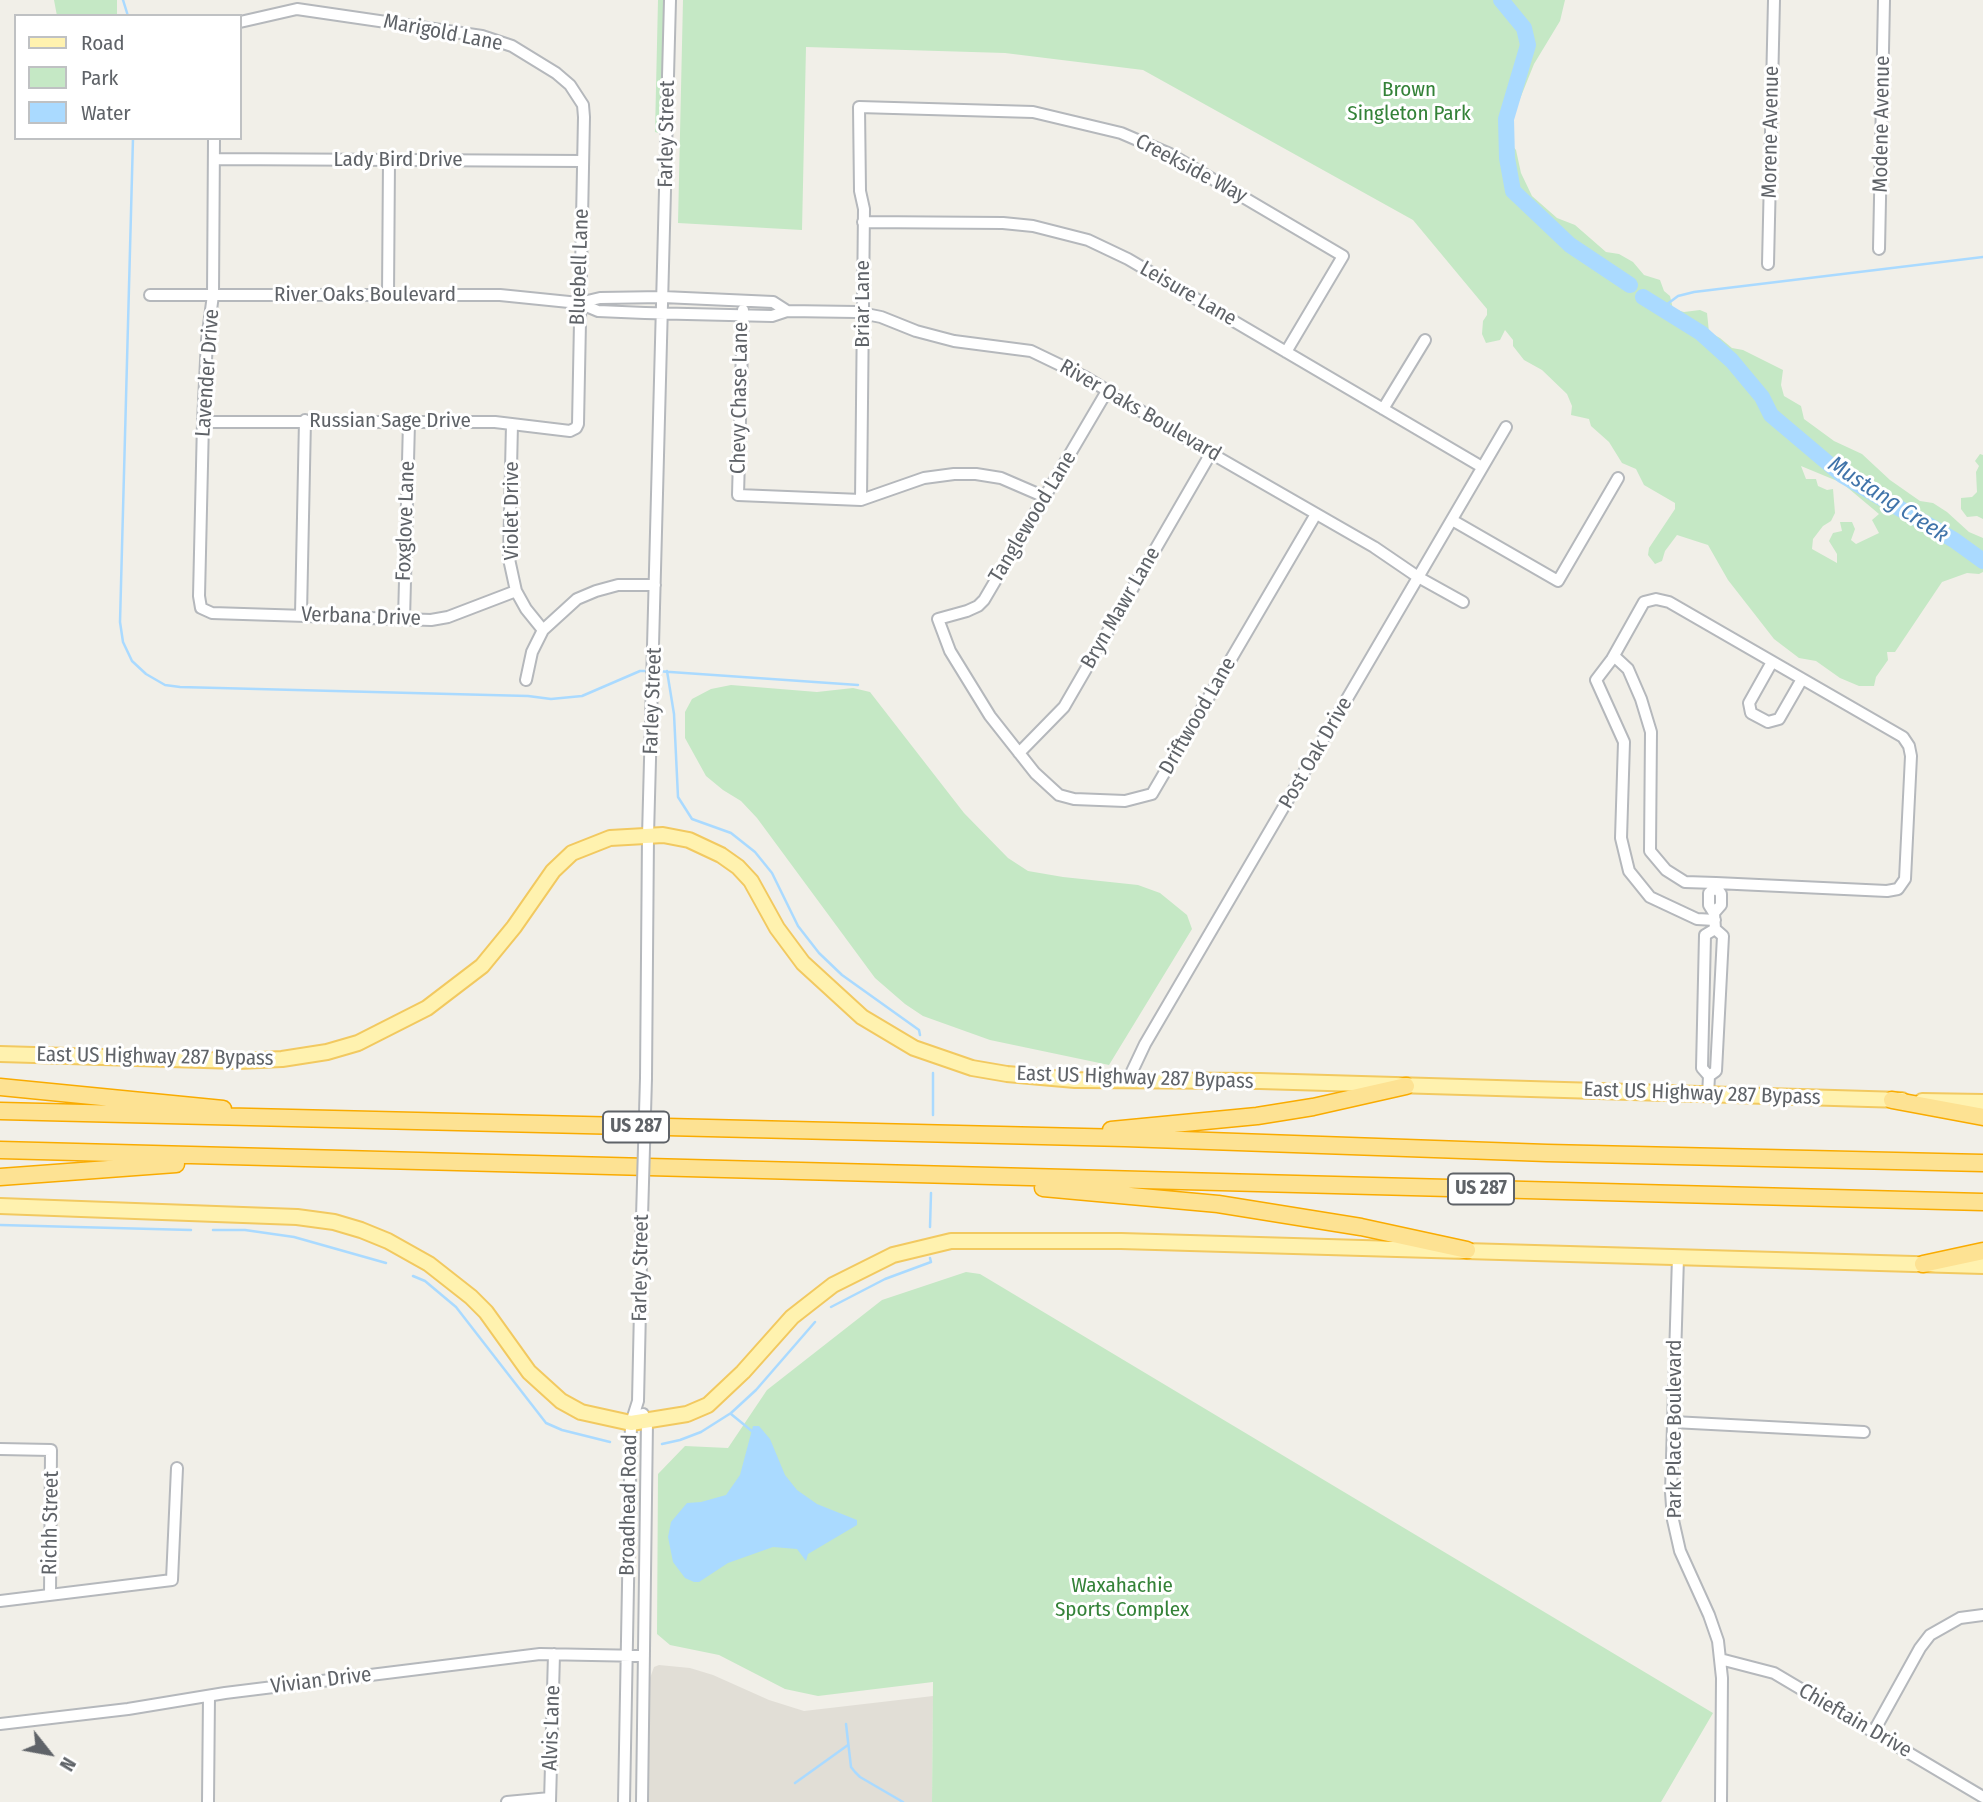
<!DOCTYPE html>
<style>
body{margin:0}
#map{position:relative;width:1983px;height:1802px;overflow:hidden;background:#f1efe8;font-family:"Fira Sans Condensed",sans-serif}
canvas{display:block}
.legend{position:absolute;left:14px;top:14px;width:228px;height:126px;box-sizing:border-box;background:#fff;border:2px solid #bfc1c3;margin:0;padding:9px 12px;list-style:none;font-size:21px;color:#5f6368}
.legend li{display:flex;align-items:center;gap:14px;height:35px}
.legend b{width:35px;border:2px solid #bfc1c3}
.north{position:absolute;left:14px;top:1718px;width:70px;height:70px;-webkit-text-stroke:5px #fff;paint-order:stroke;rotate:121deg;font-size:19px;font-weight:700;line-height:28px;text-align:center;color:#5f6368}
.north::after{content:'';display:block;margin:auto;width:24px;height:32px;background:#5f6368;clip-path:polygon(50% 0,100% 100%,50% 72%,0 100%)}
</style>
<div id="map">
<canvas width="1983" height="1802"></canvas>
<ul class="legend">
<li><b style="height:9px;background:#fff2af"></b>Road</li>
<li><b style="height:19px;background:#c5e8c5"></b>Park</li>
<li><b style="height:19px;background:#aadaff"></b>Water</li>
</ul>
<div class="north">N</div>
</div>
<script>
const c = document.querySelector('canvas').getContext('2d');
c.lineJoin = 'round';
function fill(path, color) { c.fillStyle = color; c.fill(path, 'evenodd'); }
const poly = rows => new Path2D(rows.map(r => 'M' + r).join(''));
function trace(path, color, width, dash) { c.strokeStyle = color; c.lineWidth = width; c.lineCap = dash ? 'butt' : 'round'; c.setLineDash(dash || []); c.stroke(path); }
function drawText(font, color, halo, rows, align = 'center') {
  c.font = font + ' "Fira Sans Condensed",sans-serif'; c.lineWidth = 6; c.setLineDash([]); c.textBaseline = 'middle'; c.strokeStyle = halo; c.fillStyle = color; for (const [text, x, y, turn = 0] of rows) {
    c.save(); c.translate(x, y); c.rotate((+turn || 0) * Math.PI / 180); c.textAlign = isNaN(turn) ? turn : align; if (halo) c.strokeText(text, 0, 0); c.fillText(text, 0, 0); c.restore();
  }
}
const education = poly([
 [659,1665,690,1668,713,1675,769,1700,804,1711,933,1696,932,1802,648,1802,650,1678,654,1667]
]);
const green = poly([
 [54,0,117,0,117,16,57,16],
 [658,0,667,0,662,134,655,132],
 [683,0,1565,0,1560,21,1534,64,1499,151,1510,197,1514,200,1515,198,1509,182,1504,157,1504,146,1511,144,1516,150,1521,173,1532,196,1557,218,1575,225,1606,252,1619,254,1633,262,1644,275,1660,280,1664,291,1670,296,1673,309,1684,312,1700,310,1707,313,1709,332,1720,338,1732,348,1743,350,1783,370,1781,385,1784,396,1801,406,1804,419,1834,441,1862,454,1890,480,1920,501,1933,503,1947,512,1969,532,1983,538,1983,572,1979,574,1967,573,1942,582,1895,652,1887,652,1888,660,1876,677,1874,686,1859,686,1840,678,1816,661,1799,658,1774,639,1728,580,1708,545,1677,535,1665,551,1662,561,1655,564,1648,555,1649,548,1675,509,1675,503,1644,485,1636,469,1622,463,1609,442,1591,426,1589,419,1571,415,1572,406,1567,394,1542,370,1524,360,1513,346,1513,340,1505,330,1500,340,1486,343,1482,334,1483,321,1487,315,1487,309,1413,220,1143,70,1005,53,806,47,802,230,678,223],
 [1801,466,1842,483,1879,514,1872,520,1879,533,1856,544,1851,540,1855,529,1852,522,1840,522,1842,531,1833,533,1829,541,1837,554,1837,563,1812,549,1813,539,1823,526,1831,521,1835,513,1833,489,1827,490,1818,486,1816,479,1806,479],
 [1980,454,1983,455,1983,519,1977,516,1967,517,1961,509,1961,498,1972,497,1977,492,1976,472,1979,466,1975,461],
 [731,685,817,692,853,688,870,692,964,813,1008,858,1028,871,1063,877,1138,885,1160,893,1187,915,1192,929,1109,1065,990,1040,923,1016,905,1004,875,978,757,818,741,801,723,790,706,776,685,738,685,712,692,699,711,689],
 [966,1272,980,1274,1713,1713,1661,1802,932,1802,933,1682,818,1696,785,1689,719,1655,670,1645,657,1634,658,1474,685,1446,728,1448,767,1390,882,1300]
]);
const water = poly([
 [753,1426,759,1426,770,1439,785,1475,797,1490,817,1504,857,1520,857,1525,808,1554,806,1561,797,1549,773,1547,728,1563,699,1582,694,1582,685,1578,673,1562,668,1537,671,1522,687,1503,701,1502,726,1495,740,1475]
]);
const stream = poly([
 [123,0,128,16],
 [133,138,120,622,123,642,132,661,146,674,165,685,180,687,528,696,551,699,582,696,640,671,649,671],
 [1662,308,1678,296,1694,292,1983,257],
 [656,671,858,685],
 [667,671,674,714,678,797,692,819,731,833,755,852,772,873,798,926,819,953,842,975,919,1030,920,1035],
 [933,1115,933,1073],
 [0,1225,191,1230],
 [930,1227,931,1193],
 [213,1230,245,1230,294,1237,386,1263],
 [413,1276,425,1281,456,1307,546,1423,562,1430,610,1442],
 [831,1307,885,1279,931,1262,930,1258],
 [731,1414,753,1432],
 [662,1444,680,1440,701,1432,731,1413,756,1390,815,1322],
 [846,1724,851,1767,855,1772,860,1777,903,1802],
 [795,1783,848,1745]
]);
const river = poly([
 [1501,0,1524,28,1528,45,1506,119,1507,158,1513,191,1570,245,1630,285],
 [1643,297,1701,333,1732,361,1762,397,1771,415,1842,475,1954,540,1983,561]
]);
const minor = poly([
 [214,138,213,295,207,340,203,422,199,596,201,608,212,613,431,620,448,617,516,591],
 [214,159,583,161],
 [863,222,1003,223,1033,226,1088,240,1128,259,1482,467],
 [1879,249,1884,0],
 [1768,264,1774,0],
 [150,295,500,295,579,303,600,298,663,297,773,302,787,311],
 [388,295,389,160],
 [579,303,598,311,645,313,772,316,787,311,856,312,881,317,916,331,954,341,1031,351,1085,377,1200,447,1374,547,1418,577,1463,602],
 [743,310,738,495,861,500,924,478,954,474,976,474,1001,478,1045,497],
 [1107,391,984,600,978,606,967,611,938,619,950,651,990,716,1035,773,1059,795,1074,799,1125,801,1152,794,1316,514],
 [1383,409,1425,340],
 [203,422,495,422,570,431,576,428,578,424,584,117,583,105,570,85,556,73,512,46,482,36,297,9,240,22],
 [512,424,509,559,516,591,526,609,543,630],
 [861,500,864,209,860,191,859,107,1033,112,1121,133,1170,154,1343,256,1286,352],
 [1452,520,1558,581,1618,478],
 [301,614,305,420],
 [404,620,409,422],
 [1614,656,1628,669,1641,699,1651,732,1650,851,1666,870,1685,882,1716,883],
 [1772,662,1749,703,1751,713,1768,722,1779,719,1802,679],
 [526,680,532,652,543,630,577,599,596,591,618,585,655,585],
 [1019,753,1064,707,1211,453],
 [1714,913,1721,905,1721,894,1716,887],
 [1709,1076,1702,1068,1705,935,1715,929],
 [646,1078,648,836,670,0],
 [1128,1080,1145,1044,1506,427],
 [1708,1095,1709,1076,1716,1071,1723,936,1715,929,1714,913,1709,905,1709,893,1716,887,1716,883,1887,891,1898,889,1905,879,1911,756,1909,746,1903,737,1669,602,1656,599,1644,602,1612,659,1596,680,1624,742,1621,838,1629,871,1650,897,1697,919,1715,920],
 [1678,1257,1671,1492,1673,1520,1680,1551,1709,1615,1718,1641,1722,1678,1721,1802],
 [1673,1422,1864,1432],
 [0,1449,51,1450,50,1595],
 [0,1601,172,1580,177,1468],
 [1720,1659,1774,1673,1983,1797],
 [0,1724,128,1709,225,1693,540,1654,644,1656],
 [1874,1731,1920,1648,1930,1635,1960,1618,1983,1615],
 [208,1802,209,1696],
 [507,1802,550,1798],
 [550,1802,554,1654],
 [624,1802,631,1423,638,1401,642,1217],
 [642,1802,647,1422,643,1414]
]);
const major = poly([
 [0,1054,238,1061,282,1059,327,1052,358,1043,427,1008,482,966,514,927,553,871,572,853,610,838,663,835,689,840,721,855,738,867,751,881,777,928,803,963,862,1017,914,1048,972,1068,1007,1074,1075,1080,1260,1081,1902,1100],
 [1922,1101,1983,1102],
 [0,1206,297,1217,334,1222,361,1230,388,1241,429,1264,471,1297,486,1312,529,1372,561,1401,581,1412,631,1423,687,1414,708,1405,743,1372,792,1317,833,1285,893,1255,951,1241,1121,1241,1983,1266]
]);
const highway = poly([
 [0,1087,223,1109],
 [1892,1100,1983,1117],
 [0,1111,1125,1138,1547,1153,1983,1163],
 [1111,1130,1257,1116,1313,1107,1406,1086],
 [0,1150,1983,1202],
 [0,1177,176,1164],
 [1043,1188,1218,1204,1361,1227,1467,1250],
 [1923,1264,1983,1251]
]);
const minorBridge = poly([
 [642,1217,646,1078]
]);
const shields = [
 [636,1127,66],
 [1481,1189,66]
];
const shieldNames = [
 ["US 287",636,1127],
 ["US 287",1481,1189]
];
const streetNames = [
 ["Marigold Lane",443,33,11],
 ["Modene Avenue",1882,124,-89],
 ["Morene Avenue",1771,132,-89],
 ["Farley Street",667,134,-89],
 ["Lady Bird Drive",398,160],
 ["Creekside Way",1191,169,28],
 ["Bluebell Lane",580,267,-88],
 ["Leisure Lane",1188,294,30],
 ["River Oaks Boulevard",365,295],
 ["Briar Lane",863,304,-90],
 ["Lavender Drive",208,373,-86],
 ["Chevy Chase Lane",740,398,-89],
 ["River Oaks Boulevard",1140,411,30],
 ["Russian Sage Drive",390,421],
 ["Violet Drive",512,511,-90],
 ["Tanglewood Lane",1033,517,-59],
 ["Foxglove Lane",406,521,-88],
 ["Bryn Mawr Lane",1121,608,-60],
 ["Verbana Drive",361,617,2],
 ["Farley Street",653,701,-88],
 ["Driftwood Lane",1198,716,-60],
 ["Post Oak Drive",1316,753,-60],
 ["East US Highway 287 Bypass",155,1057,1],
 ["East US Highway 287 Bypass",1135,1078,2],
 ["East US Highway 287 Bypass",1702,1094,2],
 ["Farley Street",641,1268,-89],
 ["Park Place Boulevard",1675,1429,-90],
 ["Broadhead Road",629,1505,-89],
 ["Richh Street",51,1523,-89],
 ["Vivian Drive",321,1681,-7],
 ["Chieftain Drive",1855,1721,30],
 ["Alvis Lane",552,1728,-88]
];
const parkNames = [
 ["Brown",1409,90],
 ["Singleton Park",1409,114],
 ["Waxahachie",1122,1586],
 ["Sports Complex",1122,1610]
];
const waterNames = [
 ["Mustang Creek",1888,500,33]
];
fill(education, '#e1ded6');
fill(green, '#c5e8c5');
fill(water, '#aadaff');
trace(stream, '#aadaff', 2.5);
trace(river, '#aadaff', 16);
trace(minor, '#b5b8bc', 14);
trace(major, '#f2c960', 18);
trace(highway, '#f9ab00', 19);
trace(minor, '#fff', 10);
trace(major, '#fff2af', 14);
trace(highway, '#fde293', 16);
trace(minorBridge, '#b5b8bc', 14, []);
trace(minorBridge, '#fff', 10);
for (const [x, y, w] of shields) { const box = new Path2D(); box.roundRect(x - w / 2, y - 15.5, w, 31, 5); c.fillStyle = '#fff'; c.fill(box); trace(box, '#5f6368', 2); }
drawText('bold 19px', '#5f6368', null, shieldNames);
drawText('21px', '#5f6368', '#fff', streetNames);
drawText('21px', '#348238', '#fff', parkNames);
drawText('italic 23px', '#4174aa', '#fff', waterNames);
</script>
